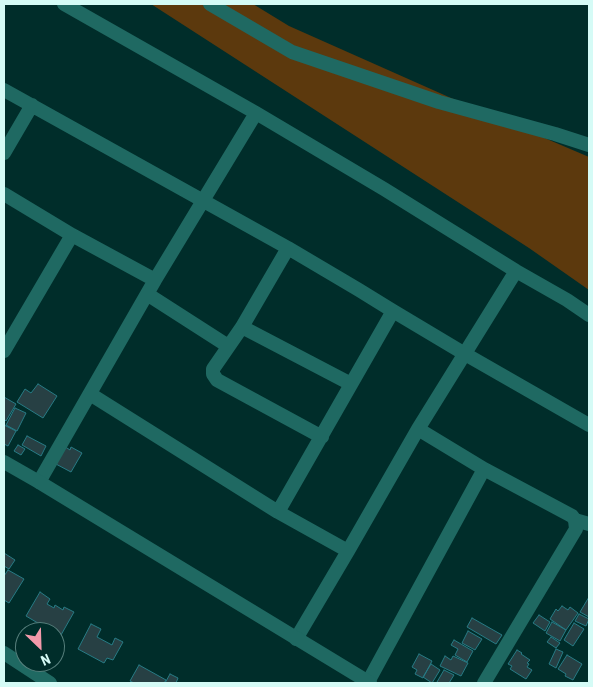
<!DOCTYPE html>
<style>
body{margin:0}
#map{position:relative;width:593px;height:687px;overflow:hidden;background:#002d2a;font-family:"Roboto Condensed",sans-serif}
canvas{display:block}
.frame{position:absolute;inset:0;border:5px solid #d5fbf6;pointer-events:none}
.north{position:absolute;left:15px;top:622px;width:50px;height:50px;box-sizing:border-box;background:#002d2a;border:1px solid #557f7c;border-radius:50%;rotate:156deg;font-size:14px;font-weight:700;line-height:20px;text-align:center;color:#d5fbf6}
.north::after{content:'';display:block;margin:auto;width:18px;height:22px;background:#f39aab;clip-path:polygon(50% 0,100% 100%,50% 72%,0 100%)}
</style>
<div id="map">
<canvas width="593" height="687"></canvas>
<div class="frame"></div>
<div class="north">N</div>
</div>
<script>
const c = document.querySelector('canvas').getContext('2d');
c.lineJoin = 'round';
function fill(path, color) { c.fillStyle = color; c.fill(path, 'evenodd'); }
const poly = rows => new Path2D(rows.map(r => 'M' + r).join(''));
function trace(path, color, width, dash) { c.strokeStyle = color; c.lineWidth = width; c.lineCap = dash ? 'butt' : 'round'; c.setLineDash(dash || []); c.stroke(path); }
const green = poly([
 [151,4,253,4,289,26,451,98,589,157,589,290,529,248]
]);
const building = poly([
 [38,384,57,396,43,418,17,402,25,389,31,393,38,384],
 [4,397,16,404,6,421,4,419,4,397],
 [15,408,26,413,17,431,6,425,15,408],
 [4,425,16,431,8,446,4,444,4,425],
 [27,436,46,446,41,456,22,445,27,436],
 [18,445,25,449,21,455,14,451,18,445],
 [64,446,70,450,71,447,82,453,71,472,54,463,64,446],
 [4,553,15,560,9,569,4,566,4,553],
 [8,570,24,579,9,603,4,600,4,576,8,570],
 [40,592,50,599,47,604,54,608,55,605,63,610,64,607,74,612,61,635,54,630,53,632,26,616,40,592],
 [589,597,589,617,580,612,589,597],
 [562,606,568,610,570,607,578,613,566,630,550,619,556,609,558,611,562,606],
 [579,614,589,619,586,626,575,621,579,614],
 [539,615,550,622,545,631,533,623,539,615],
 [472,618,502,635,496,644,467,627,472,618],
 [552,622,566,630,560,641,546,633,552,622],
 [574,623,584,629,573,646,564,640,574,623],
 [91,624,101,629,97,637,112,645,115,638,123,642,113,660,107,658,104,663,78,649,91,624],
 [468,631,482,639,475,650,462,643,468,631],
 [551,637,560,643,556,648,547,642,551,637],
 [454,640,473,651,467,662,455,655,458,649,451,645,454,640],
 [556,649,563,652,556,668,549,664,556,649],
 [517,650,522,653,521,654,530,660,527,663,529,664,527,667,532,670,526,679,510,669,512,666,508,664,517,650],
 [419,654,432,661,423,678,415,674,417,670,412,667,419,654],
 [567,655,582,664,573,680,565,676,566,674,558,669,567,655],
 [445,656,451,660,453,656,468,663,461,676,440,666,445,656],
 [431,664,440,670,432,683,423,677,431,664],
 [139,665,166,680,164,683,134,683,130,681,139,665],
 [444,670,454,675,449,683,440,683,437,682,444,670],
 [170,674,178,678,176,683,165,683,170,674]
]);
const minor = poly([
 [64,4,256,113,384,189,516,271,567,300,589,315],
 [210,4,292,52,439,102,555,134,589,145],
 [4,90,288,248,359,290,393,311,465,354,589,425],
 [4,153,32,105],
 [4,194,72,235,155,280],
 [288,248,242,327,213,369,213,374,217,380,322,437],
 [147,294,228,346],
 [242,327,351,384],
 [4,351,72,235],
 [90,394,278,512,348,551],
 [418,429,484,469,572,516,575,520,589,524],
 [39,482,155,280,256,113],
 [278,512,393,311],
 [296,639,348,551,418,429,516,271],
 [4,653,50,683],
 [368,682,484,469],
 [484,683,576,529,575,520]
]);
const tertiary = poly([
 [4,462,39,482,370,683]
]);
fill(green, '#5c390d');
fill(building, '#274044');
trace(building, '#277b85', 1);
trace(minor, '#1f6962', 14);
trace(tertiary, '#1f6962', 14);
</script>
